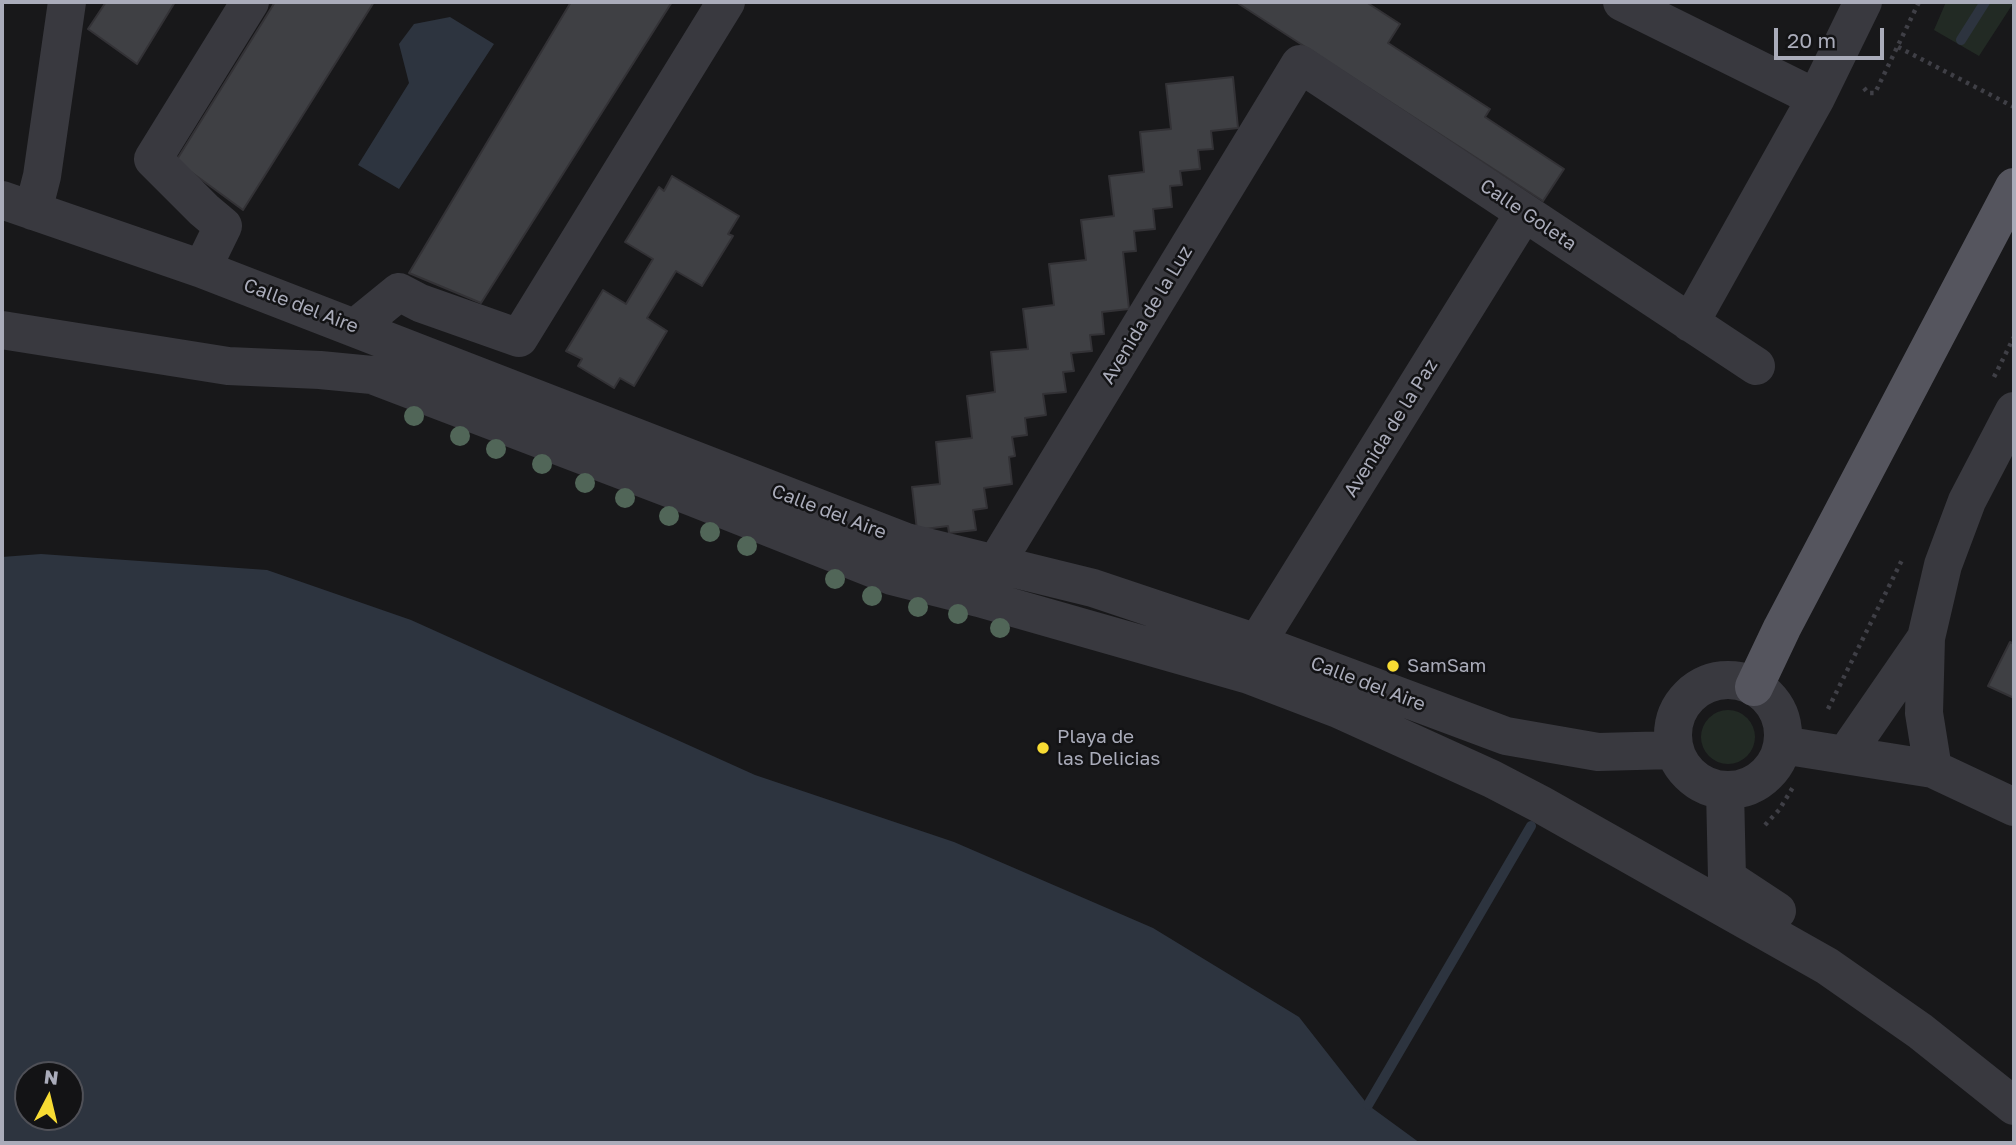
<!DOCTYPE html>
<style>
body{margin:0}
#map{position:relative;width:2016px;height:1145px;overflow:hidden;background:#18181a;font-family:"Golos Text",sans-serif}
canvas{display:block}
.frame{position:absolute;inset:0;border:4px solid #aaacba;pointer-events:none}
.north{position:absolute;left:14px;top:1061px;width:70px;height:70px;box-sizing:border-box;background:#131315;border:2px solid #4f5057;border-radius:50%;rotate:7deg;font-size:19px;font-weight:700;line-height:28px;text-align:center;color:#aaacba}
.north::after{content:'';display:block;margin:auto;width:24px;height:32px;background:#f7db33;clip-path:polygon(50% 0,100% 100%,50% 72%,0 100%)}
.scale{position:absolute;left:1774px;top:28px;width:110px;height:32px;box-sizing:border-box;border:4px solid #aaacba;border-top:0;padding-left:9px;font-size:21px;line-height:24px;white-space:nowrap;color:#aaacba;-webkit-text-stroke:5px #131315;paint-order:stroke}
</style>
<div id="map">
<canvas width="2016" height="1145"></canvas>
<div class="frame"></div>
<div class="north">N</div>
<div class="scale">20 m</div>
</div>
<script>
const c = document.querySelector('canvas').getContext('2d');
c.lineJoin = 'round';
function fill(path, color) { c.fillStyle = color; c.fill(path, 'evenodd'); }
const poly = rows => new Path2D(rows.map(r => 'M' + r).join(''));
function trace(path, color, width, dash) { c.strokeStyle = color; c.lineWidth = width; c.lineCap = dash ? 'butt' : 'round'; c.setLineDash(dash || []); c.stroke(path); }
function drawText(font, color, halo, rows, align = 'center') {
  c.font = font + ' "Golos Text",sans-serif'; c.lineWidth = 5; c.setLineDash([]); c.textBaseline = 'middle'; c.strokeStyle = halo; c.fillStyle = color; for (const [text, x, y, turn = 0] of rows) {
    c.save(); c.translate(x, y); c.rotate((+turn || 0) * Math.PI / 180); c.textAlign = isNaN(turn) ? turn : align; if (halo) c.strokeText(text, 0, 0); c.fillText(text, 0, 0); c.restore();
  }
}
const green = poly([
 [1946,2,2014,2,1979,56,1934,30],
 '1701 737a27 27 0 1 1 54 0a27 27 0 1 1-54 0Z'
]);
const water = poly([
 [450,17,494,44,399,189,358,165,409,83,399,44,414,24],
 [41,554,267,570,411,620,755,775,954,842,1153,928,1299,1017,1368,1105,1420,1143,2,1143,2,557],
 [28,1075,70,1075,70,1117,28,1117]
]);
const stream = poly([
 [1961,40,1985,2],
 [1368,1105,1531,826]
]);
const building = poly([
 [106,2,175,2,137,64,88,29,106,2],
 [275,2,374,2,243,210,176,161,275,2],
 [571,2,672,2,481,303,409,273,571,2],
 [1236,2,1366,2,1400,24,1388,43,1490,109,1485,117,1564,169,1543,201,1236,2],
 [1233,77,1238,128,1211,131,1213,149,1198,150,1200,169,1180,171,1182,185,1170,186,1172,207,1153,209,1155,229,1134,231,1136,251,1123,252,1129,309,1102,312,1104,334,1090,335,1092,351,1071,353,1074,371,1063,372,1066,392,1043,394,1046,415,1025,418,1027,435,1012,437,1015,456,1009,457,1012,484,984,488,987,508,973,510,976,530,949,533,948,526,917,530,912,487,940,484,936,442,972,438,967,396,995,392,991,352,1028,349,1023,309,1054,305,1049,264,1086,260,1081,220,1114,216,1109,176,1144,172,1140,132,1171,129,1166,84,1233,77],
 [672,176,739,216,728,234,733,236,702,286,676,271,647,318,667,331,634,386,620,378,614,388,578,366,582,359,566,351,603,290,626,304,653,259,625,242,659,187,664,191,672,176],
 [2010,642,2014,644,2014,698,1988,686,2010,642]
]);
const path = poly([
 [1898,47,2014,107],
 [1864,88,1868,93,1875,93,1919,2],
 [1994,377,2014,337],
 [1828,709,1902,560],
 [1765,825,1779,810,1795,784]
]);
const minor = poly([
 [1622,2,1816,98],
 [2,200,202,269,906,542,1093,588,1257,643,1506,736,1598,752,1674,750],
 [33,211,42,176,67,2],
 [202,269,223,226,204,210,153,159,250,2],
 [1690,323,1816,98,1863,2],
 [356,327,399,292,420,303,519,338,726,2],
 [2,330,228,366,320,370,372,375,692,497,892,576,979,598,1249,675,1338,709,1492,779,1540,804,1827,966,1920,1031,2014,1106],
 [995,565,1300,64,1756,366],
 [1257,643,1524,213],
 '1673 735a55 55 0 1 1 110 0a55 55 0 1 1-110 0Z',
 [1782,745,1933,769,2014,807],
 [1846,754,1926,638],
 [1933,769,1924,713,1926,638,1943,565,1967,501,2014,411],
 [1725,790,1727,878,1777,911]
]);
const major = poly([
 [1754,687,1782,628,2014,187]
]);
const trees = [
 [414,416],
 [460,436],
 [496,449],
 [542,464],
 [585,483],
 [625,498],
 [669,516],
 [710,532],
 [747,546],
 [835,579],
 [872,596],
 [918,607],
 [958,614],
 [1000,628]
];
const markers = [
 [1393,666,7,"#f7db33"],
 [1043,748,7,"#f7db33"]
];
const streetNames = [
 ["Calle Goleta",1528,215,34],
 ["Calle del Aire",301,306,21],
 ["Avenida de la Luz",1147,315,-59],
 ["Avenida de la Paz",1391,428,-58],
 ["Calle del Aire",829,512,21],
 ["Calle del Aire",1368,684,21]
];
const poiNames = [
 ["SamSam",1407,666],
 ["Playa de",1057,737],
 ["las Delicias",1057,759]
];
fill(green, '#222a24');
fill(water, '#2d343f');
trace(stream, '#2d343f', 10);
fill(building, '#3f4044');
trace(building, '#333236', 2);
trace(path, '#3f3f46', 4.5, [3.5, 5]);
trace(minor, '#39393f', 38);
trace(major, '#55555e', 38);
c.fillStyle = '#516658';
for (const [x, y] of trees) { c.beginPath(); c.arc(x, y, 10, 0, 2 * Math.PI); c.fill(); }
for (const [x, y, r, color] of markers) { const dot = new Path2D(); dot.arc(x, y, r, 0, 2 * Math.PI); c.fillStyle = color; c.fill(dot); trace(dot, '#131315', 2.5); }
drawText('19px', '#aaacba', '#131315', streetNames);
drawText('19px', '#aaacba', '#131315', poiNames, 'left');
</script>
